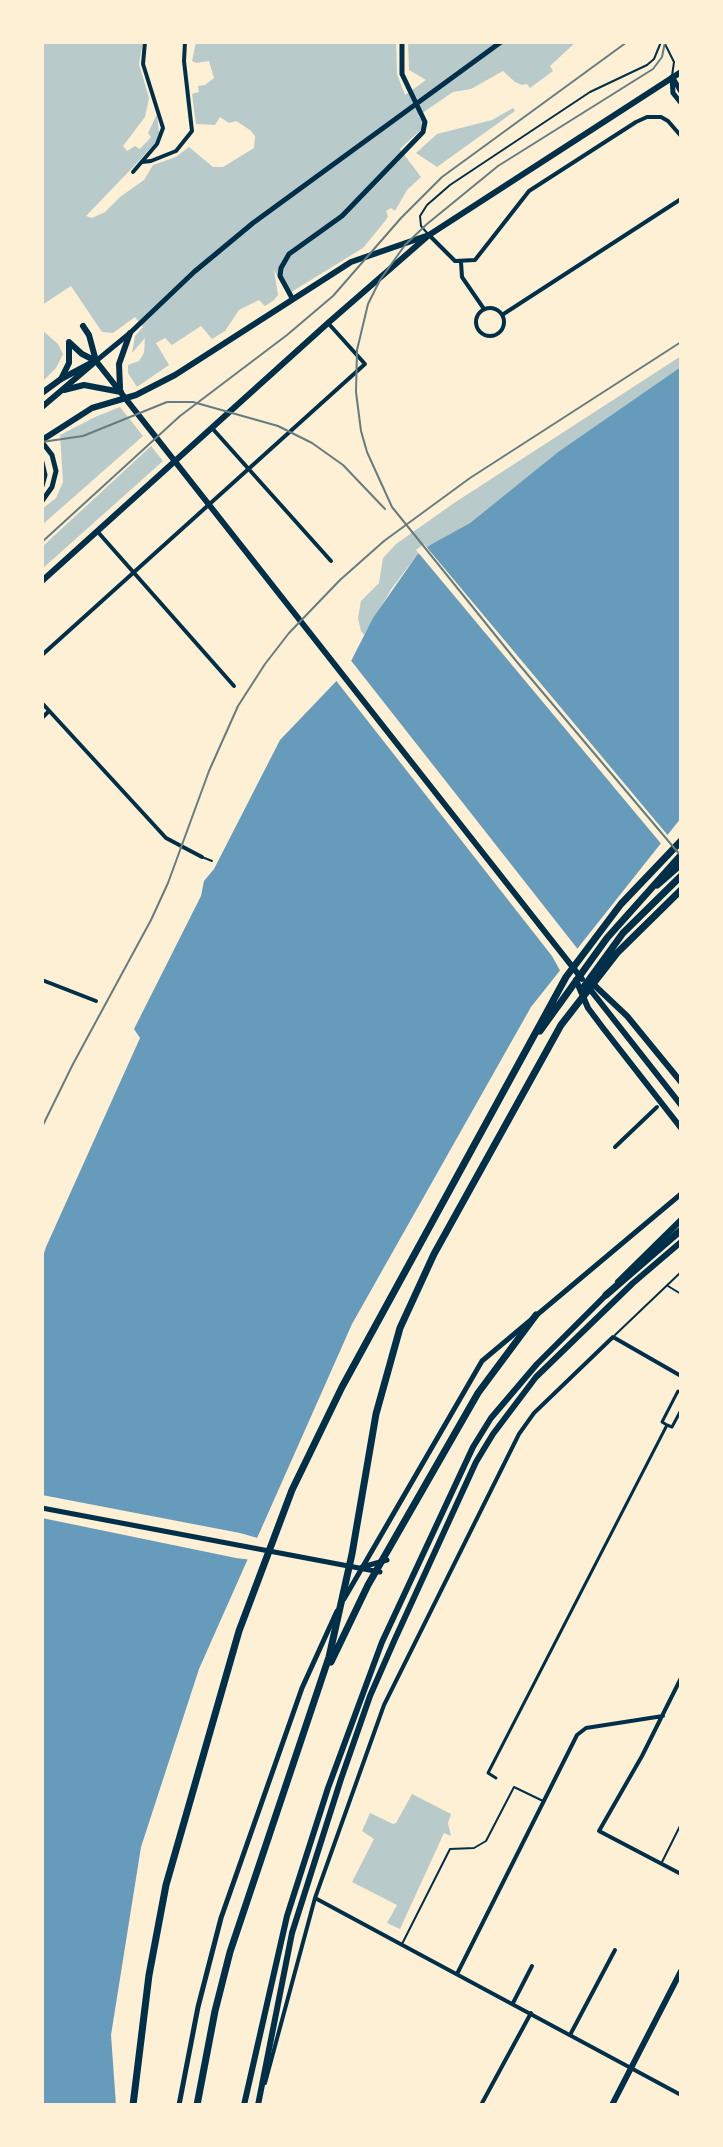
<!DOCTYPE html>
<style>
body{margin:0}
#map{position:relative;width:723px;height:2147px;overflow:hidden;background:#fdf0d5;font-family:Bitter,serif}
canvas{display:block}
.frame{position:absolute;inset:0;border:44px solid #fdf0d5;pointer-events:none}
</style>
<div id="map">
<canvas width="723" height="2147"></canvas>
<div class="frame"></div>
</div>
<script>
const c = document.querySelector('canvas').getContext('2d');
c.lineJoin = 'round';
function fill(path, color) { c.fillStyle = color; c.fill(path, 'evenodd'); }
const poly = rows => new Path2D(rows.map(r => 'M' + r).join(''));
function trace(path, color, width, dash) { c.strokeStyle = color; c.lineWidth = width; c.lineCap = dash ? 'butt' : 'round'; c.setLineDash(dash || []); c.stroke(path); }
const green = poly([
 [42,42,143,42,139,64,149,98,145,117,123,146,127,151,135,146,140,149,151,137,148,133,157,114,159,133,156,142,134,166,86,216,92,218,105,212,120,197,144,180,153,165,176,157,189,147,213,167,223,167,254,148,255,136,250,130,236,121,229,123,220,117,215,125,196,124,192,94,199,92,198,86,205,85,214,78,209,61,196,63,192,61,196,42,396,42,397,74,405,95,426,80,409,70,408,42,576,42,550,66,553,71,530,88,527,84,522,85,515,82,503,71,471,89,453,92,418,116,426,125,400,149,421,177,407,190,395,211,391,208,386,211,388,216,386,220,363,248,288,294,274,270,278,295,274,300,265,306,259,300,239,310,225,331,212,339,201,326,172,345,165,338,156,343,169,365,137,387,128,373,128,365,139,361,144,353,145,338,132,353,135,336,143,327,135,317,113,333,102,332,71,286,42,305],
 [513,108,515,111,437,167,416,153,437,134,492,120],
 [42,330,58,344,63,354,56,368,42,382],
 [681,356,681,368,558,452,470,523,430,545,417,555,392,588,364,635,361,631,358,618,361,601,379,583,383,558,396,544,454,503],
 [120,407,143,436,42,525,42,509,56,498,63,482,60,435,95,417],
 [151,446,163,461,42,569,42,547],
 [412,1794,451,1814,448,1823,451,1836,444,1833,400,1929,387,1923,397,1905,352,1882,374,1839,362,1831,370,1813,393,1824,396,1823]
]);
const water = poly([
 [681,367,681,818,531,1007,352,1324,199,1669,141,1847,111,2035,116,2105,42,2105,42,1259,46,1247,140,1038,134,1029,201,896,204,881,214,869,280,740,346,671,373,618,417,555,430,545,470,523,558,452]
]);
const pier = poly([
 [424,544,670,838,663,846,416,550],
 [349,658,580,952,562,974,552,956,334,678],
 [42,1495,240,1533,261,1539,252,1560,236,1558,42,1518]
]);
const service = poly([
 [664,42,674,62,672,76],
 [428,234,421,226,420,216,427,205,450,185,590,92,647,65,654,59,661,42],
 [202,857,212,861],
 [668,1286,681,1294],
 [615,1335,681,1272],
 [662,1862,681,1824],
 [402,1944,450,1849,474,1848,486,1841,514,1787,543,1801]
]);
const pedestrian = poly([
 [667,1425,662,1422,678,1391,681,1393],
 [496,1778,488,1773,667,1425,672,1427,681,1410]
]);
const minor = poly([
 [142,162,151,161,176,151,192,131,184,61,185,42],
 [133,172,157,144,163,128,143,64,145,42],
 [429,235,455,261,475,260,529,191,636,122,647,117,661,117,668,121,681,136],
 [461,262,462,277,484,309],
 '476 322a14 14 0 1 1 28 0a14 14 0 1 1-28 0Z',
 [502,315,681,199],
 [212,428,331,561],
 [97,531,234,686],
 [42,655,365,364,328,323],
 [42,703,166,838,202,857],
 [42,718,49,711],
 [42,980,96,1001],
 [615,1147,657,1107],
 [681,1678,642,1756,599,1831,681,1874],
 [315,1898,681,2095],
 [457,1974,577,1735,586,1728,663,1716],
 [513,2003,532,1966],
 [570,2035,615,1950],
 [265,2083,315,1898,384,1705,519,1434,534,1413,613,1337,681,1376],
 [481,2105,531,2013],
 [681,2105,681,2104]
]);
const tertiary = poly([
 [292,298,280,276,281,268,289,254,342,216,423,132,425,122,402,74,402,42]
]);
const secondary = poly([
 [672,77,673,93,681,103],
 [673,78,681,92],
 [96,361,130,333,194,272,253,223,501,42],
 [42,442,52,455,56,471,52,487,42,501],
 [42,462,45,475,42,486],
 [42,1508,380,1572],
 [362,1567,387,1560],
 [344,1599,482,1361,681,1194],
 [179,2105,198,2007,221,1918,302,1688,337,1611]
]);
const primary = poly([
 [42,393,61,379,93,362],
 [42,407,96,361],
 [42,440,92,408,136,395,175,375,351,262,426,236],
 [42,581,328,323,429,235,681,72],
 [612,2105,681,1971]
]);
const trunk = poly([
 [83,326,89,335,96,361,582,979],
 [70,343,82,354,96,361],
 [61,379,69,363,69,342],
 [120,388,119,364,130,333],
 [64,390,84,385,121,392],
 [576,980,588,1008,603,1028,681,1128],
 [592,983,627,1016,681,1082],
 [589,988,681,1105],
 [618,1282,681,1220],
 [244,2105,287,1916,328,1788,382,1642,473,1447,491,1418,537,1364,608,1293],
 [258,2105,292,1933,341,1779,370,1696,395,1639,476,1462,493,1434,536,1377,633,1283,681,1242]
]);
const motorway = poly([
 [657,885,681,864],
 [583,988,623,933,681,876],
 [540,1031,607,938,681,855],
 [606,1295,681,1230],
 [331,1662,368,1585,478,1393,536,1315],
 [133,2105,149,1975,166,1885,239,1631,292,1490,342,1387,566,977,621,904,681,841],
 [197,2105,215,2011,230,1952,329,1657,352,1554,376,1414,400,1328,434,1254,561,1025,617,953,681,890]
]);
const tram = poly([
 [665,42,662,57,653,69,498,166,427,224,405,245,380,280,368,304,357,350,356,392,361,431,367,452,392,507,517,662,681,856],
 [42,442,83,436,167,402,193,402,278,426,312,443,343,465,385,509]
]);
const rail = poly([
 [42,542,180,416,287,335,333,296,401,218,442,177,627,42],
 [42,1127,73,1064,151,920,168,883,209,771,238,706,265,664,289,633,340,580,384,541,470,478,681,342]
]);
fill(green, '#b9caca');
fill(water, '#669bbc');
fill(pier, '#fdf0d5');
trace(service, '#003049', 2);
trace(pedestrian, '#003049', 3);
trace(minor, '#003049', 4);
trace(tertiary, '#003049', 5);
trace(secondary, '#003049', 5);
trace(primary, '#003049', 6);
trace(trunk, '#003049', 6);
trace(motorway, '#003049', 7);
trace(tram, '#657d81', 2);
trace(rail, '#657d81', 2);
</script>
